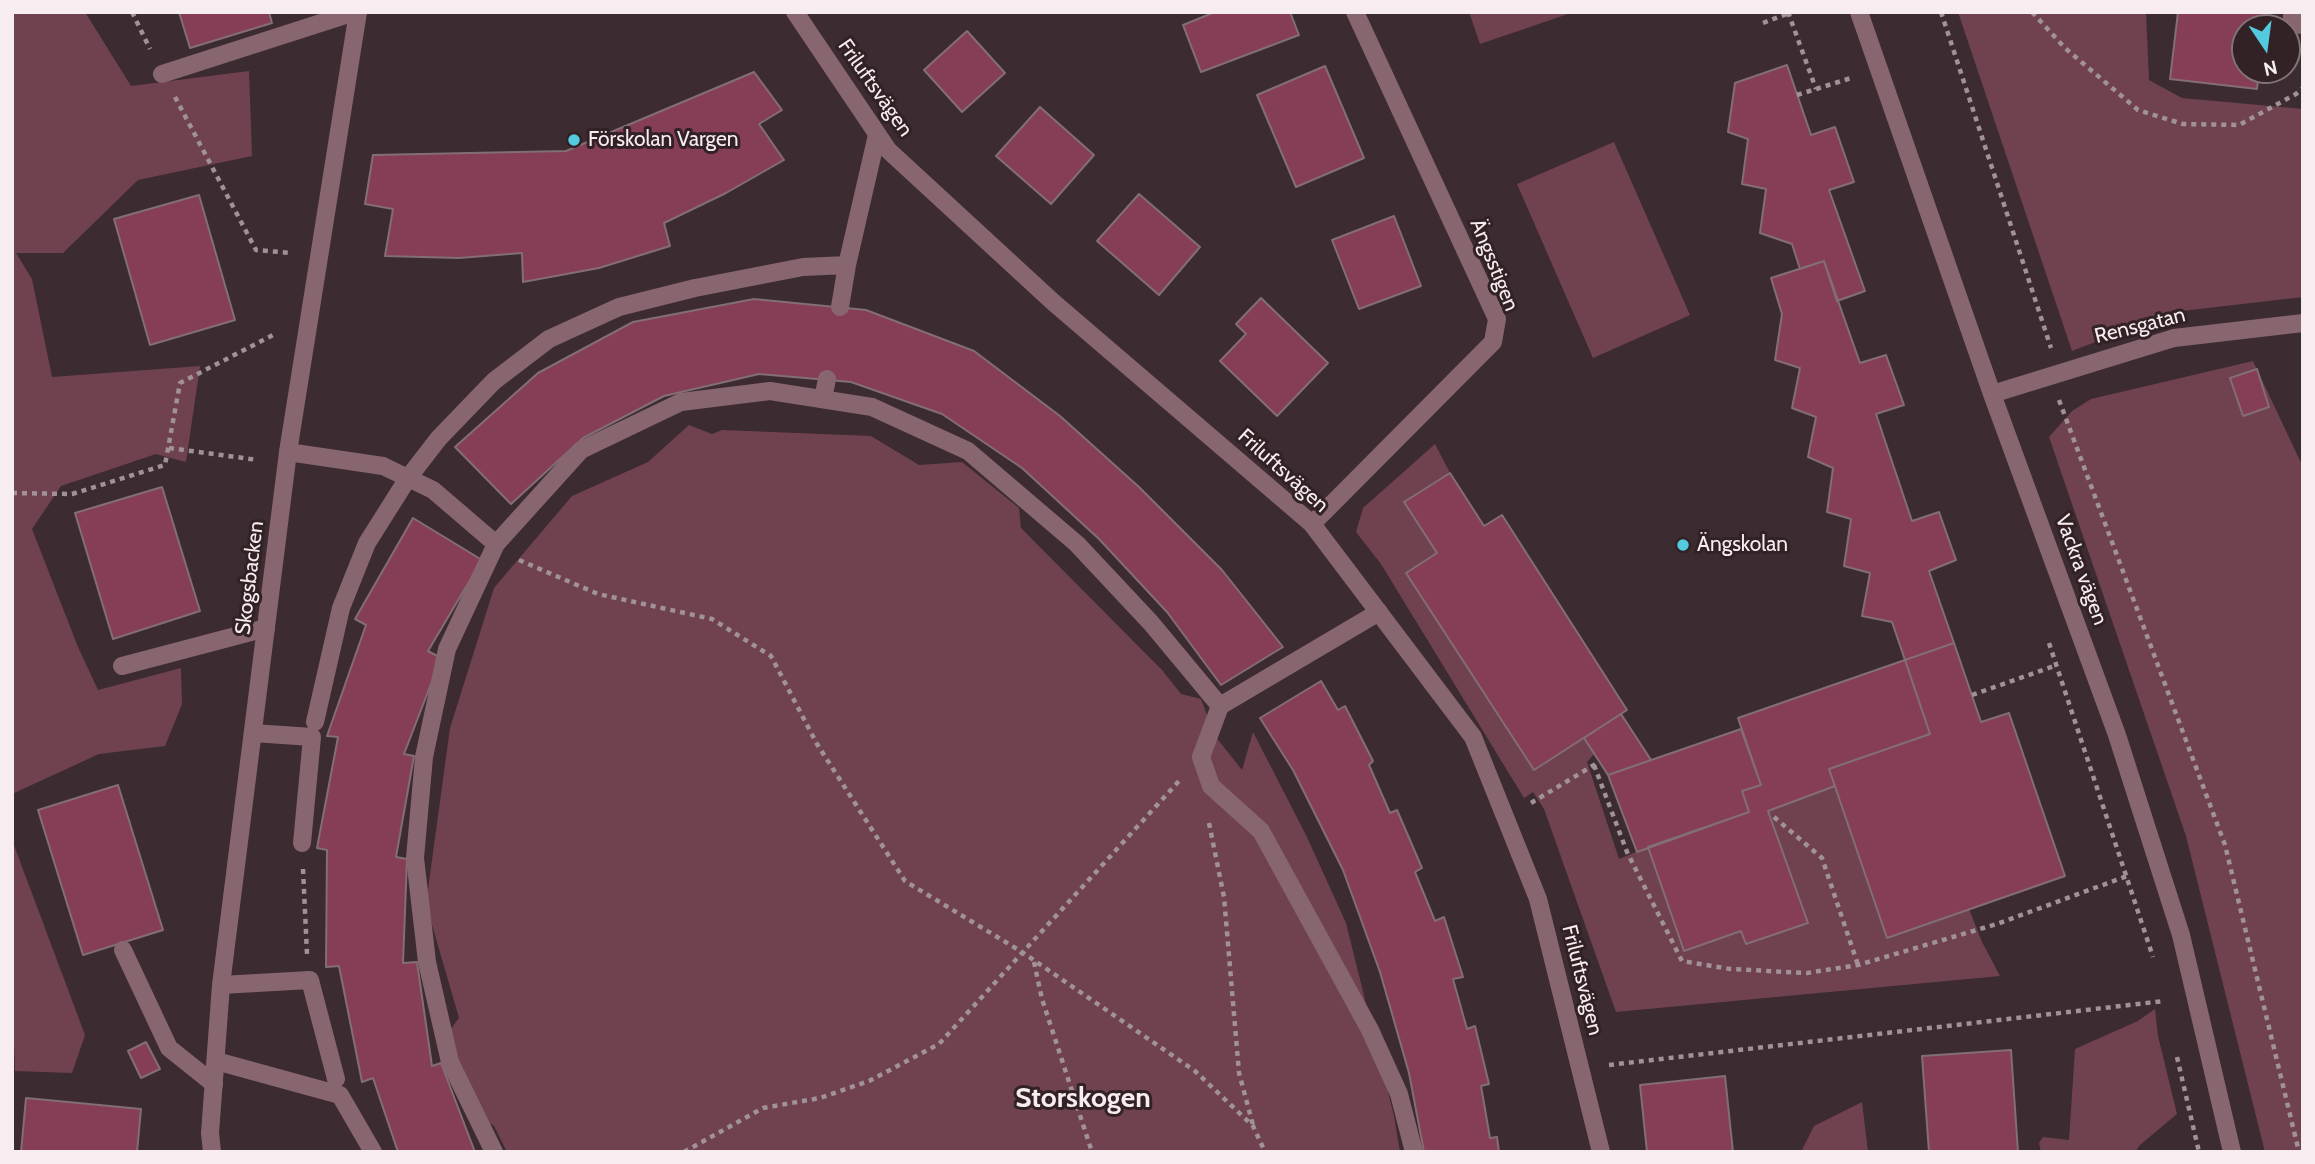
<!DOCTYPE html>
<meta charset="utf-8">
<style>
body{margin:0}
#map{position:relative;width:2315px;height:1164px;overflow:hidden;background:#3c2b30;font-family:Cabin,sans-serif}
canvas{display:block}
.frame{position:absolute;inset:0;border:14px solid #f7ecef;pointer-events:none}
.north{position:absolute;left:2231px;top:14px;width:70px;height:70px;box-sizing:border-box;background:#322226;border:2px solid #817376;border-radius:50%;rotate:167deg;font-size:19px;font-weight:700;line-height:28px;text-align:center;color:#f7ecef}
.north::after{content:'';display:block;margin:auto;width:24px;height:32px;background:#54cade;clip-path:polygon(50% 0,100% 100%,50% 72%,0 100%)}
</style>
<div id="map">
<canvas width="2315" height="1164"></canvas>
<div class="frame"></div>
<div class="north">N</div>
</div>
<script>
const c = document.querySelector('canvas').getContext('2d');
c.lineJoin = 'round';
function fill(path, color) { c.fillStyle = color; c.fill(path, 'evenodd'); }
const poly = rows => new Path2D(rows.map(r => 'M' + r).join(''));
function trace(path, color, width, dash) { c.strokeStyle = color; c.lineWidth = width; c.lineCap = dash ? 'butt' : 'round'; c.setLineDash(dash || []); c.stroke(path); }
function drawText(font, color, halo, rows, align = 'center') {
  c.font = font + ' Cabin,sans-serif'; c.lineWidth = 6; c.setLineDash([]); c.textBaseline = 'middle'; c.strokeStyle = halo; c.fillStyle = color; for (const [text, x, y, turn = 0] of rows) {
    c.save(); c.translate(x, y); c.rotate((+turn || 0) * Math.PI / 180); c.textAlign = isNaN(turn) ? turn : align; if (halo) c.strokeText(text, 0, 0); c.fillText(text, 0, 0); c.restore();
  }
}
const green = poly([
 [12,12,85,12,131,86,249,71,252,156,138,180,63,253,16,253,32,279,52,377,200,366,186,462,156,454,61,486,32,529,78,647,98,690,181,668,182,704,165,746,99,754,12,794],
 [1469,12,1571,12,1571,13,1480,44],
 [1958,12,2146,12,2149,80,2182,98,2303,109,2303,297,2173,312,2072,351],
 [1614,142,1690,315,1593,358,1517,184],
 [2253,361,2303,467,2303,1152,2265,1152,2186,836,2049,437,2072,411,2091,399],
 [689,425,712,434,722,430,871,436,919,465,962,462,1019,508,1021,528,1162,670,1181,694,1201,699,1215,736,1242,770,1253,732,1306,835,1346,923,1394,1116,1400,1152,507,1152,494,1126,467,1108,445,1037,459,1018,426,904,450,728,494,588,572,496,648,462],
 [1435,444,1450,473,1404,502,1437,553,1406,573,1533,770,1584,738,1594,754,1587,762,1619,859,1648,847,1684,950,1741,931,1747,944,1807,923,1768,811,1835,786,1969,909,1982,942,2000,976,1616,1012,1544,809,1533,792,1524,798,1381,564,1356,532,1363,508],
 [12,840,85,1035,72,1073,15,1071,12,991],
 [2155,1009,2158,1036,2177,1114,2140,1145,2135,1152,2041,1152,2039,1143,2043,1137,2069,1140,2075,1049,2138,1021],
 [1862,1102,1868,1152,1801,1152,1814,1126]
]);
const building = poly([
 [179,12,269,12,272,23,190,48,179,12],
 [1215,12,1290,12,1299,35,1201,72,1183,25,1215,12],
 [2178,12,2265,12,2264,28,2245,28,2245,70,2259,70,2257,89,2170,79,2178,12],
 [967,31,1005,73,962,112,924,70,967,31],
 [1787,65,1811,135,1835,127,1854,182,1829,190,1865,291,1837,301,1824,261,1800,269,1792,244,1760,233,1766,189,1742,184,1748,139,1728,132,1735,83,1787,65],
 [1325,66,1364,158,1296,187,1257,95,1325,66],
 [754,72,782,110,759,124,784,160,726,193,664,223,670,246,599,268,523,282,522,253,459,258,385,256,393,209,365,204,373,155,566,151,754,72],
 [1040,107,1094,155,1051,204,996,156,1040,107],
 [1139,194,1200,247,1159,295,1097,241,1139,194],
 [199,195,235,320,150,345,114,219,199,195],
 [1394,216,1421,286,1359,309,1332,240,1394,216],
 [1824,261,1860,363,1886,355,1904,405,1876,414,1912,521,1939,512,1956,560,1929,571,1954,643,1905,660,1892,622,1862,616,1870,573,1844,566,1851,519,1827,512,1833,468,1808,457,1816,417,1792,408,1800,368,1775,360,1782,314,1771,278,1824,261],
 [1261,298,1328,363,1277,416,1220,361,1246,334,1236,324,1261,298],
 [754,299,866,310,974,351,1060,416,1139,487,1222,570,1283,647,1221,685,1167,612,1099,539,1022,468,942,414,851,382,759,374,664,396,583,438,511,504,455,447,538,373,633,322,754,299],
 [2257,369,2269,407,2243,416,2230,378,2257,369],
 [1450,473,1484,526,1502,515,1627,710,1534,770,1406,573,1437,553,1404,502,1450,473],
 [162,487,200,611,113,639,75,513,162,487],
 [413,518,482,560,428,651,441,658,404,754,414,756,396,857,407,859,403,963,417,962,432,1066,441,1063,475,1152,398,1152,373,1078,362,1082,339,966,326,967,327,850,317,848,338,737,327,736,366,625,355,619,413,518],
 [1954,643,1981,722,2009,713,2065,876,1887,938,1829,769,1930,734,1905,660,1954,643],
 [1905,660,1930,734,1829,769,1835,786,1768,811,1808,923,1746,944,1741,931,1684,951,1648,847,1749,812,1742,791,1761,785,1738,718,1905,660],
 [1321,681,1338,710,1345,706,1373,761,1369,765,1390,813,1397,810,1422,868,1415,872,1435,921,1444,917,1463,977,1453,979,1467,1029,1475,1026,1489,1084,1481,1086,1490,1138,1497,1137,1499,1152,1424,1152,1409,1073,1380,972,1343,870,1293,770,1260,718,1321,681],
 [1621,714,1651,760,1608,775,1584,738,1621,714],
 [1741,729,1761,785,1742,791,1749,812,1637,852,1608,775,1741,729],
 [118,785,163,930,83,955,38,810,118,785],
 [146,1042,160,1069,141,1078,128,1051,146,1042],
 [2011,1050,2018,1152,1929,1152,1922,1056,2011,1050],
 [1725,1076,1733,1152,1647,1152,1640,1085,1725,1076],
 [26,1098,141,1109,137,1152,21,1152,26,1098]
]);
const path = poly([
 [132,12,150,49],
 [1788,12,1816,89],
 [1941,12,2051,348],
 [2032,12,2065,48,2138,110,2183,124,2239,125,2296,94,2303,88],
 [1763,23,1792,12],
 [1797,95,1851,78],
 [175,97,256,250,292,253],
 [2059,400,2225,845,2299,1152],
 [169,448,258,460],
 [12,493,72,494,165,465,180,383,277,333],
 [519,560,598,594,712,619,771,656,817,744,905,881,1022,952,1195,1071,1253,1126,1265,1152],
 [2049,643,2153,957],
 [1972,695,2057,665],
 [1594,765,1627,852,1682,961,1730,969,1807,973,1858,965,1997,924,2127,876],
 [1531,803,1599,762],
 [1774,817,1822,858,1858,965],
 [1209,823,1224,897,1239,1073,1253,1125],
 [303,869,307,954],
 [1034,962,1042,999,1092,1152],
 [2177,1057,2199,1152],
 [1609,1065,2164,1001],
 [684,1152,763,1108,820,1098,869,1081,939,1044,1179,781]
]);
const lane = poly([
 [2292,12,2292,24,2303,25],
 [162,74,355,12],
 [840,307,847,265,877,135],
 [823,399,827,379],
 [288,452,383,466,433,490,496,544,581,450,681,402,770,391,872,407,968,451,1077,544,1151,623,1220,706,1379,612],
 [122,666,266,628],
 [1220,706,1201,757,1211,786,1261,831,1370,1030,1399,1094,1414,1152],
 [315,722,341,608,367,543,408,478,439,438,494,381,549,339,619,307,695,288,803,267,847,265],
 [253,733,312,737,302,843],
 [123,950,169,1048,214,1084],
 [221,985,310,980,336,1079],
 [216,1061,340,1095,373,1152],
 [494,1152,450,1062,427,962,415,858,424,757,447,649,496,544]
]);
const street = poly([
 [795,12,888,150,1053,302,1312,524,1473,737,1538,899,1601,1152],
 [1859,12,1992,394,2117,735,2181,935,2232,1152],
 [1992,394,2174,338,2303,323],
 [1312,524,1493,342,1497,319,1355,12],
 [212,1152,210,1133,221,985,288,452,358,12]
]);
const markers = [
 [574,140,7,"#54cade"],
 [1683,545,7,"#54cade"]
];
const streetNames = [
 ["Friluftsvägen",875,88,55],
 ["Ängsstigen",1494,265,68],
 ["Rensgatan",2140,326,-14],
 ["Friluftsvägen",1283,471,42],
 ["Vackra vägen",2081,570,70],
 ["Skogsbacken",250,578,-83],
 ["Friluftsvägen",1582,980,76]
];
const poiNames = [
 ["Förskolan Vargen",588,140],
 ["Ängskolan",1697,545]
];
const districtNames = [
 ["Storskogen",1083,1099]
];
fill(green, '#704250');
fill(building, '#863e56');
trace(building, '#826e73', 2);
trace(path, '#a09296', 4.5, [5, 5]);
trace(lane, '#88666f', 18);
trace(street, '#88666f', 18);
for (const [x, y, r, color] of markers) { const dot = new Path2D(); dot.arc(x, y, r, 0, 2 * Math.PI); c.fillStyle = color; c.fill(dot); trace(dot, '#322226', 2.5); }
drawText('21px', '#f7ecef', '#322226', streetNames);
drawText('21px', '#f7ecef', '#322226', poiNames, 'left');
drawText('bold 28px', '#f7ecef', '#322226', districtNames);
</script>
